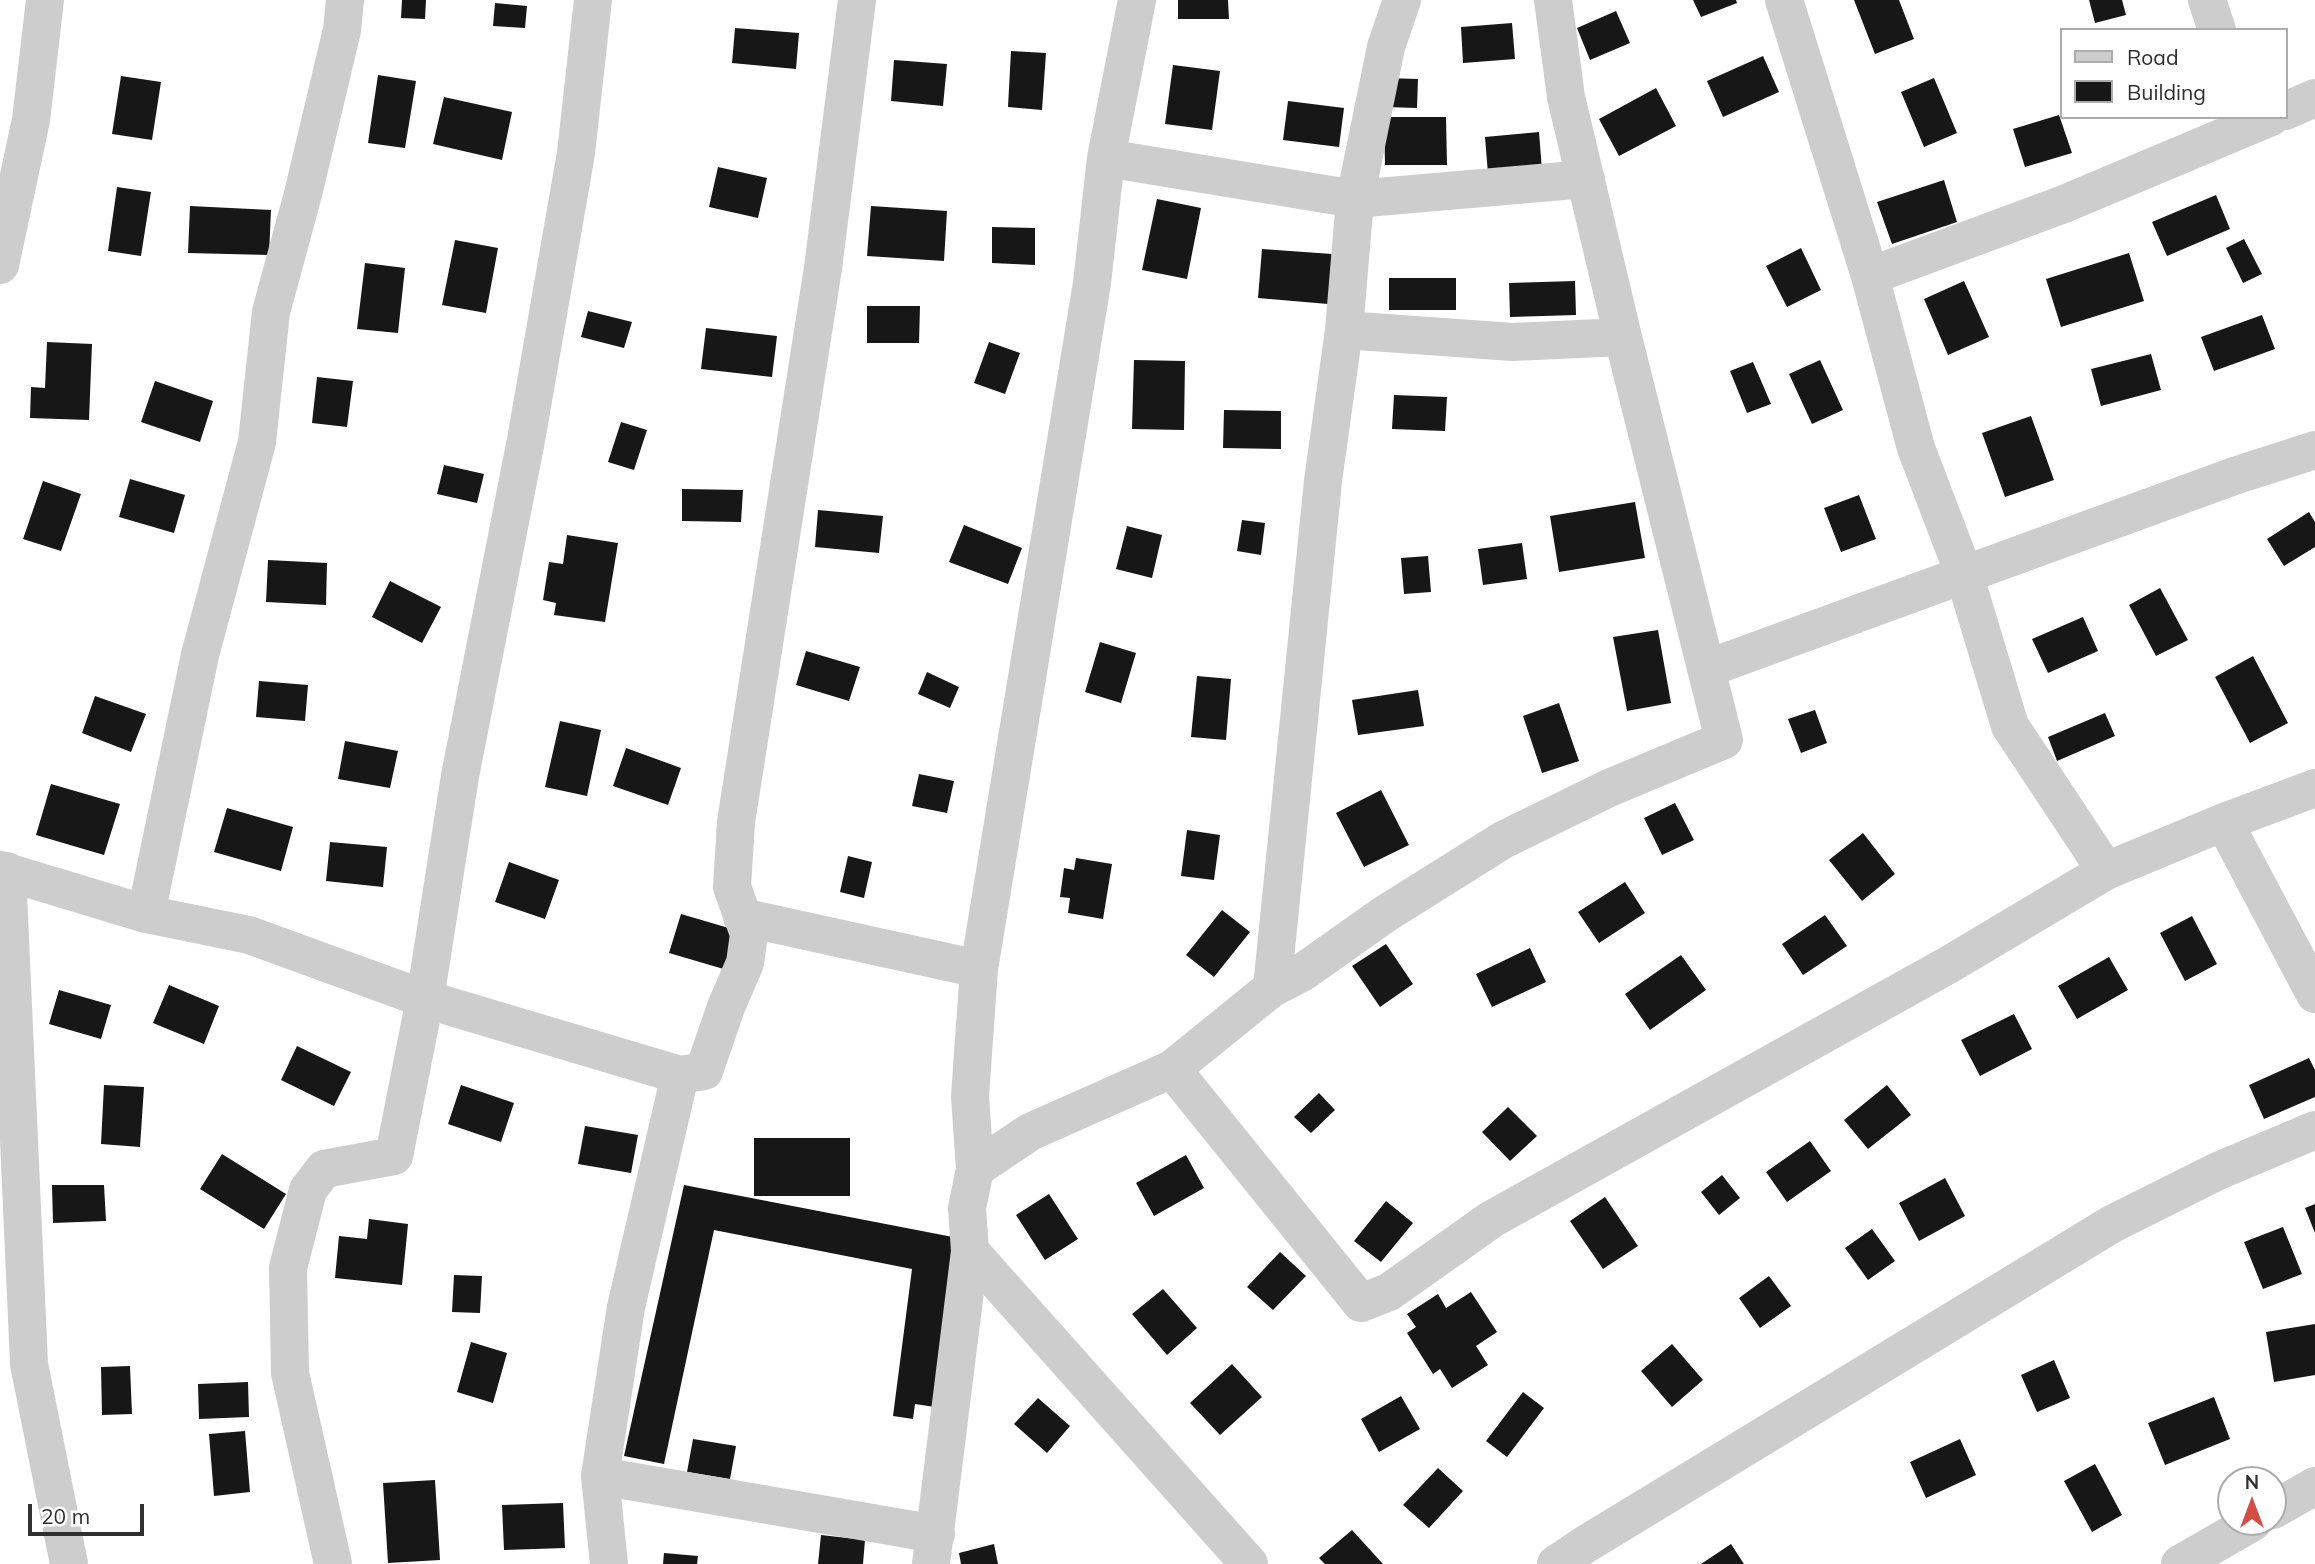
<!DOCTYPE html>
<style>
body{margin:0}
#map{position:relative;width:2315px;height:1564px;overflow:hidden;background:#fff;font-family:Mulish,sans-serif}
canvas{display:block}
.legend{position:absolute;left:2060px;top:28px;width:228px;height:91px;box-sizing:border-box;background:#fff;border:2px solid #acacac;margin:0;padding:9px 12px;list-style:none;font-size:21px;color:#303030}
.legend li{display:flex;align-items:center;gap:14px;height:35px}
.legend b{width:35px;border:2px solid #acacac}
.north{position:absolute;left:2217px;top:1466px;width:70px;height:70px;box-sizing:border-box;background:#fff;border:2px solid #acacac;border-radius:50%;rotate:0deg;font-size:19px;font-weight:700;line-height:28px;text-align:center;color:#303030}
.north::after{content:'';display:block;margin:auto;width:24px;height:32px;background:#d44d46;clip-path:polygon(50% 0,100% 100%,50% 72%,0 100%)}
.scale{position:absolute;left:28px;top:1504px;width:116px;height:32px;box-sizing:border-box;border:4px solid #303030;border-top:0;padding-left:9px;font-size:21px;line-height:24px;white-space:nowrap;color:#303030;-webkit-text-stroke:5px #fff;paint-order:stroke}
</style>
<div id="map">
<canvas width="2315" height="1564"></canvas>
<ul class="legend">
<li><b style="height:9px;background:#cdcdcd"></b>Road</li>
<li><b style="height:19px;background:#171717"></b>Building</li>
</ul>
<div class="north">N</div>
<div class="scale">20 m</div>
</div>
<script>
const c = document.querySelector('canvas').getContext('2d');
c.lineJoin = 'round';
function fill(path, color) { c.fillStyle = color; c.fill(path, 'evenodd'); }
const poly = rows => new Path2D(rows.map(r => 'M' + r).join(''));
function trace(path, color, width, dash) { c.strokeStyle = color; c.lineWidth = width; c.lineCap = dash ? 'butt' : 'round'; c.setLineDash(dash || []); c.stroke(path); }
const building = poly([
 [402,0,426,0,425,19,401,18],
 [1178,0,1228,0,1229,19,1178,19],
 [1693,0,1736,0,1737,3,1701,17],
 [1854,0,1899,0,1914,39,1875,54],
 [2089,0,2122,0,2126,15,2095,23],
 [495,3,527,6,525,28,493,26],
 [1616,11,1630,43,1590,60,1577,28],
 [1512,23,1515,59,1463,63,1461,27],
 [735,28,799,33,796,69,732,63],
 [1011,51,1046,53,1042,110,1008,107],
 [1763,56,1779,92,1723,117,1707,81],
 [894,60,947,64,943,106,891,101],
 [1173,65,1220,71,1212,130,1165,124],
 [378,75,416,81,405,148,368,143],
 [121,76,161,82,152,140,112,134],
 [1384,78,1418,79,1417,108,1384,107],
 [1934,78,1957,133,1924,147,1901,92],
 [1656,88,1676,126,1619,156,1599,119],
 [444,97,512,112,502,160,433,144],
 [1288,101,1344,108,1339,147,1283,140],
 [2059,115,2072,153,2025,167,2013,129],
 [1384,117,1446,117,1447,165,1385,165],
 [1539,132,1542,170,1488,174,1485,137],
 [718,167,767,178,758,218,709,207],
 [1944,180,1957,222,1892,244,1877,202],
 [117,187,151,192,141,256,108,251],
 [2216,195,2230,229,2167,256,2152,222],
 [1157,199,1201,208,1187,279,1142,270],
 [190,206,271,210,269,255,188,253],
 [871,206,947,211,944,261,867,256],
 [992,227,1035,228,1035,265,992,263],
 [2244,239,2262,274,2243,283,2226,248],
 [455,240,498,248,486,313,442,305],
 [1801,248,1821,290,1787,307,1766,266],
 [1262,249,1332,254,1328,304,1258,298],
 [2129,253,2144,301,2061,327,2046,279],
 [365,263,405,268,398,333,357,329],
 [1389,278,1456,278,1456,310,1389,310],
 [1575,281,1576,315,1510,317,1509,283],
 [1964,281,1989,337,1948,355,1924,299],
 [867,306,920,306,919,343,867,343],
 [588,311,632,322,624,348,581,337],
 [2262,315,2275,349,2214,371,2201,337],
 [706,328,777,336,772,377,701,369],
 [47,342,92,344,89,420,30,418,31,387,45,388],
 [989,342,1020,353,1005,394,974,383],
 [2151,354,2161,390,2101,406,2091,369],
 [1134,360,1185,361,1184,430,1132,429],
 [1820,360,1843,410,1812,424,1789,374],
 [1753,362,1771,404,1747,413,1730,371],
 [317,377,353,381,347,427,312,423],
 [155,381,213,401,200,442,141,422],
 [1394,395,1447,397,1445,431,1392,429],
 [1224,410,1281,411,1281,449,1223,448],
 [2031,416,2054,480,2005,497,1982,433],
 [621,422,647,430,634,470,608,462],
 [444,465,484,474,477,503,437,494],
 [130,479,185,495,174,533,119,517],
 [43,481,81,494,61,551,23,539],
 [682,489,743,490,741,522,682,521],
 [1859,495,1876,539,1841,552,1824,508],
 [1635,502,1645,558,1559,572,1550,516],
 [818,510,883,516,879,553,815,547],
 [2309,512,2315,522,2315,547,2284,566,2267,539],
 [1242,520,1265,523,1261,555,1237,551],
 [964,525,1022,548,1008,584,949,562],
 [1127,526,1162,535,1152,578,1116,569],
 [567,535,618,543,605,622,554,615,556,603,543,600,549,562,563,564],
 [1522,543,1527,579,1483,585,1478,549],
 [1428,556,1431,592,1404,594,1401,558],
 [268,560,327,563,326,605,266,602],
 [390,581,441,607,422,643,372,617],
 [2160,588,2188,640,2156,656,2129,605],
 [2083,617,2098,651,2048,673,2032,639],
 [1658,630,1671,703,1627,711,1613,637],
 [1100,642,1136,653,1121,703,1085,692],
 [806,651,860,667,849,701,796,685],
 [2253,656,2288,723,2250,743,2215,677],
 [927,672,959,687,950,708,918,694],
 [1197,676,1231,679,1226,740,1191,737],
 [259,681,308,685,305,721,256,717],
 [1418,690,1424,726,1358,735,1352,700],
 [95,696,146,714,131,752,82,733],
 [1559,703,1579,761,1542,773,1523,716],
 [1815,710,1827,743,1801,753,1788,719],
 [2105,713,2115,736,2057,761,2048,737],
 [560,721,601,730,587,796,545,787],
 [345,741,398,751,390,788,338,779],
 [626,748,681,768,668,805,613,786],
 [919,774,954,781,947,813,912,806],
 [51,784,120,804,104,855,36,835],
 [1381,790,1409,845,1364,867,1336,813],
 [1675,803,1694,840,1662,855,1644,818],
 [227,808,293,827,281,871,214,852],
 [1187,830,1220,835,1214,880,1181,876],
 [1863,833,1895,874,1862,901,1829,860],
 [330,842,387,847,383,887,326,881],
 [848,856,872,862,864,898,840,892],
 [1076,858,1112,864,1103,919,1068,913,1070,898,1060,897,1064,868,1074,870],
 [509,862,559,880,545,919,495,902],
 [1625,882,1645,913,1599,943,1578,912],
 [1222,910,1250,932,1214,977,1186,955],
 [681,914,739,931,727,970,669,953],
 [1825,915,1847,946,1803,975,1782,944],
 [2192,916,2217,964,2185,981,2160,933],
 [1386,944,1413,984,1380,1007,1352,966],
 [1530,948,1546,982,1492,1007,1476,974],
 [1681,955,1706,990,1650,1030,1625,994],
 [2109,957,2128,990,2077,1019,2058,986],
 [169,985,219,1006,204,1044,153,1023],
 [59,990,111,1005,101,1039,49,1024],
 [2014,1014,2032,1049,1980,1076,1961,1040],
 [297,1046,351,1072,334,1106,281,1080],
 [2309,1058,2315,1070,2315,1097,2264,1119,2249,1085],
 [104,1085,144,1087,140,1147,101,1144],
 [461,1085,514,1103,501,1142,448,1124],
 [1887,1085,1911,1115,1868,1149,1844,1120],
 [1319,1093,1335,1110,1311,1133,1294,1117],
 [1508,1107,1537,1136,1510,1161,1482,1132],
 [585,1126,638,1135,631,1173,578,1164],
 [754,1138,850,1138,850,1196,754,1196],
 [1810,1141,1831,1171,1787,1202,1766,1172],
 [222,1154,286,1194,264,1229,200,1189],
 [1186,1155,1204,1188,1154,1216,1136,1183],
 [1722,1175,1740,1198,1719,1215,1701,1192],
 [1945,1178,1965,1216,1919,1241,1899,1203],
 [52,1185,104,1185,106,1221,53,1223],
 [684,1185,958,1238,935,1407,915,1404,913,1419,893,1416,912,1269,714,1230,664,1464,624,1456],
 [1049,1194,1078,1239,1045,1260,1016,1215],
 [1605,1197,1638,1246,1603,1269,1570,1221],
 [1386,1201,1413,1223,1381,1262,1354,1241],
 [2315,1204,2315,1233,2305,1208],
 [369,1219,408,1224,402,1285,335,1278,339,1236,367,1239],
 [2283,1227,2302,1274,2263,1289,2244,1242],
 [1872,1229,1895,1261,1868,1280,1845,1248],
 [1280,1252,1306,1276,1273,1310,1247,1287],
 [454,1275,482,1276,480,1313,452,1312],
 [1769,1276,1791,1306,1760,1328,1739,1298],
 [1163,1289,1197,1328,1167,1355,1132,1314],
 [1471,1292,1497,1332,1476,1346,1488,1365,1452,1388,1440,1369,1433,1374,1407,1333,1416,1327,1407,1314,1438,1294,1446,1308],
 [2315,1324,2315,1375,2274,1382,2266,1332],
 [471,1342,507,1353,493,1403,457,1392],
 [1672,1344,1703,1380,1672,1407,1641,1371],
 [2054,1360,2070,1398,2037,1412,2021,1375],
 [1232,1364,1262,1397,1220,1435,1190,1403],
 [130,1366,132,1414,102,1415,101,1367],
 [248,1382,249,1417,199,1419,198,1384],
 [1523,1392,1544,1408,1507,1457,1486,1441],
 [1401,1396,1420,1429,1379,1452,1361,1419],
 [2214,1397,2230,1439,2165,1465,2148,1423],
 [1038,1398,1070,1426,1047,1453,1014,1424],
 [245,1431,250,1492,214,1496,209,1434],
 [693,1439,736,1446,730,1479,687,1472],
 [1960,1439,1976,1475,1926,1498,1910,1462],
 [2095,1464,2122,1515,2092,1532,2064,1481],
 [1438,1468,1463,1491,1429,1528,1403,1505],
 [435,1480,440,1560,388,1563,383,1483],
 [563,1503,565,1548,504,1550,502,1505],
 [1352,1530,1383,1564,1325,1564,1319,1558],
 [821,1535,865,1540,863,1564,818,1564],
 [994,1544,998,1564,961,1564,959,1553],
 [1731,1544,1744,1564,1701,1564],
 [664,1553,698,1556,697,1564,663,1564]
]);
const street = poly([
 [1784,0,1870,276,1916,448,1964,574,2010,726,2106,871],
 [2207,0,2217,30],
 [2285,111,2315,98],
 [1106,158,1355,199,1586,179],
 [0,265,31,120,45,0],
 [1870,276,2064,204,2271,117],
 [1344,330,1513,342,1623,337],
 [1706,669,2237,475,2315,450],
 [2224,822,2315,994],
 [0,870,146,914,249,935,425,999,680,1075,704,1071,726,1007,745,963,749,934,732,887,736,822,823,268,857,0],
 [7,871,29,1364,69,1564],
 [146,914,200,655,257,442,271,312,303,194,342,30,345,0],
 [742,917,979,969],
 [1272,988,1323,481,1344,330,1355,199,1386,47,1402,0],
 [1172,1069,1361,1303,1389,1292,1492,1219,1950,964,2106,871,2224,822,2315,788],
 [975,1169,1030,1132,1172,1069,1272,988,1303,972,1385,914,1503,840,1609,788,1724,740,1623,337,1566,97,1553,0],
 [970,1251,1249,1564],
 [600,1476,936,1534],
 [2273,1510,2315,1486],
 [333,1564,290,1373,288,1268,308,1190,324,1169,394,1156,425,999,460,776,526,440,576,153,593,0],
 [609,1564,600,1476,626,1307,680,1075],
 [931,1564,970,1251,967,1208,975,1169,970,1096,979,969,1092,283,1106,158,1137,0],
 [1556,1564,1586,1544,2112,1224,2218,1171,2315,1130],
 [2180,1564,2253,1522]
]);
fill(building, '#171717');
trace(street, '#cdcdcd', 38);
</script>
